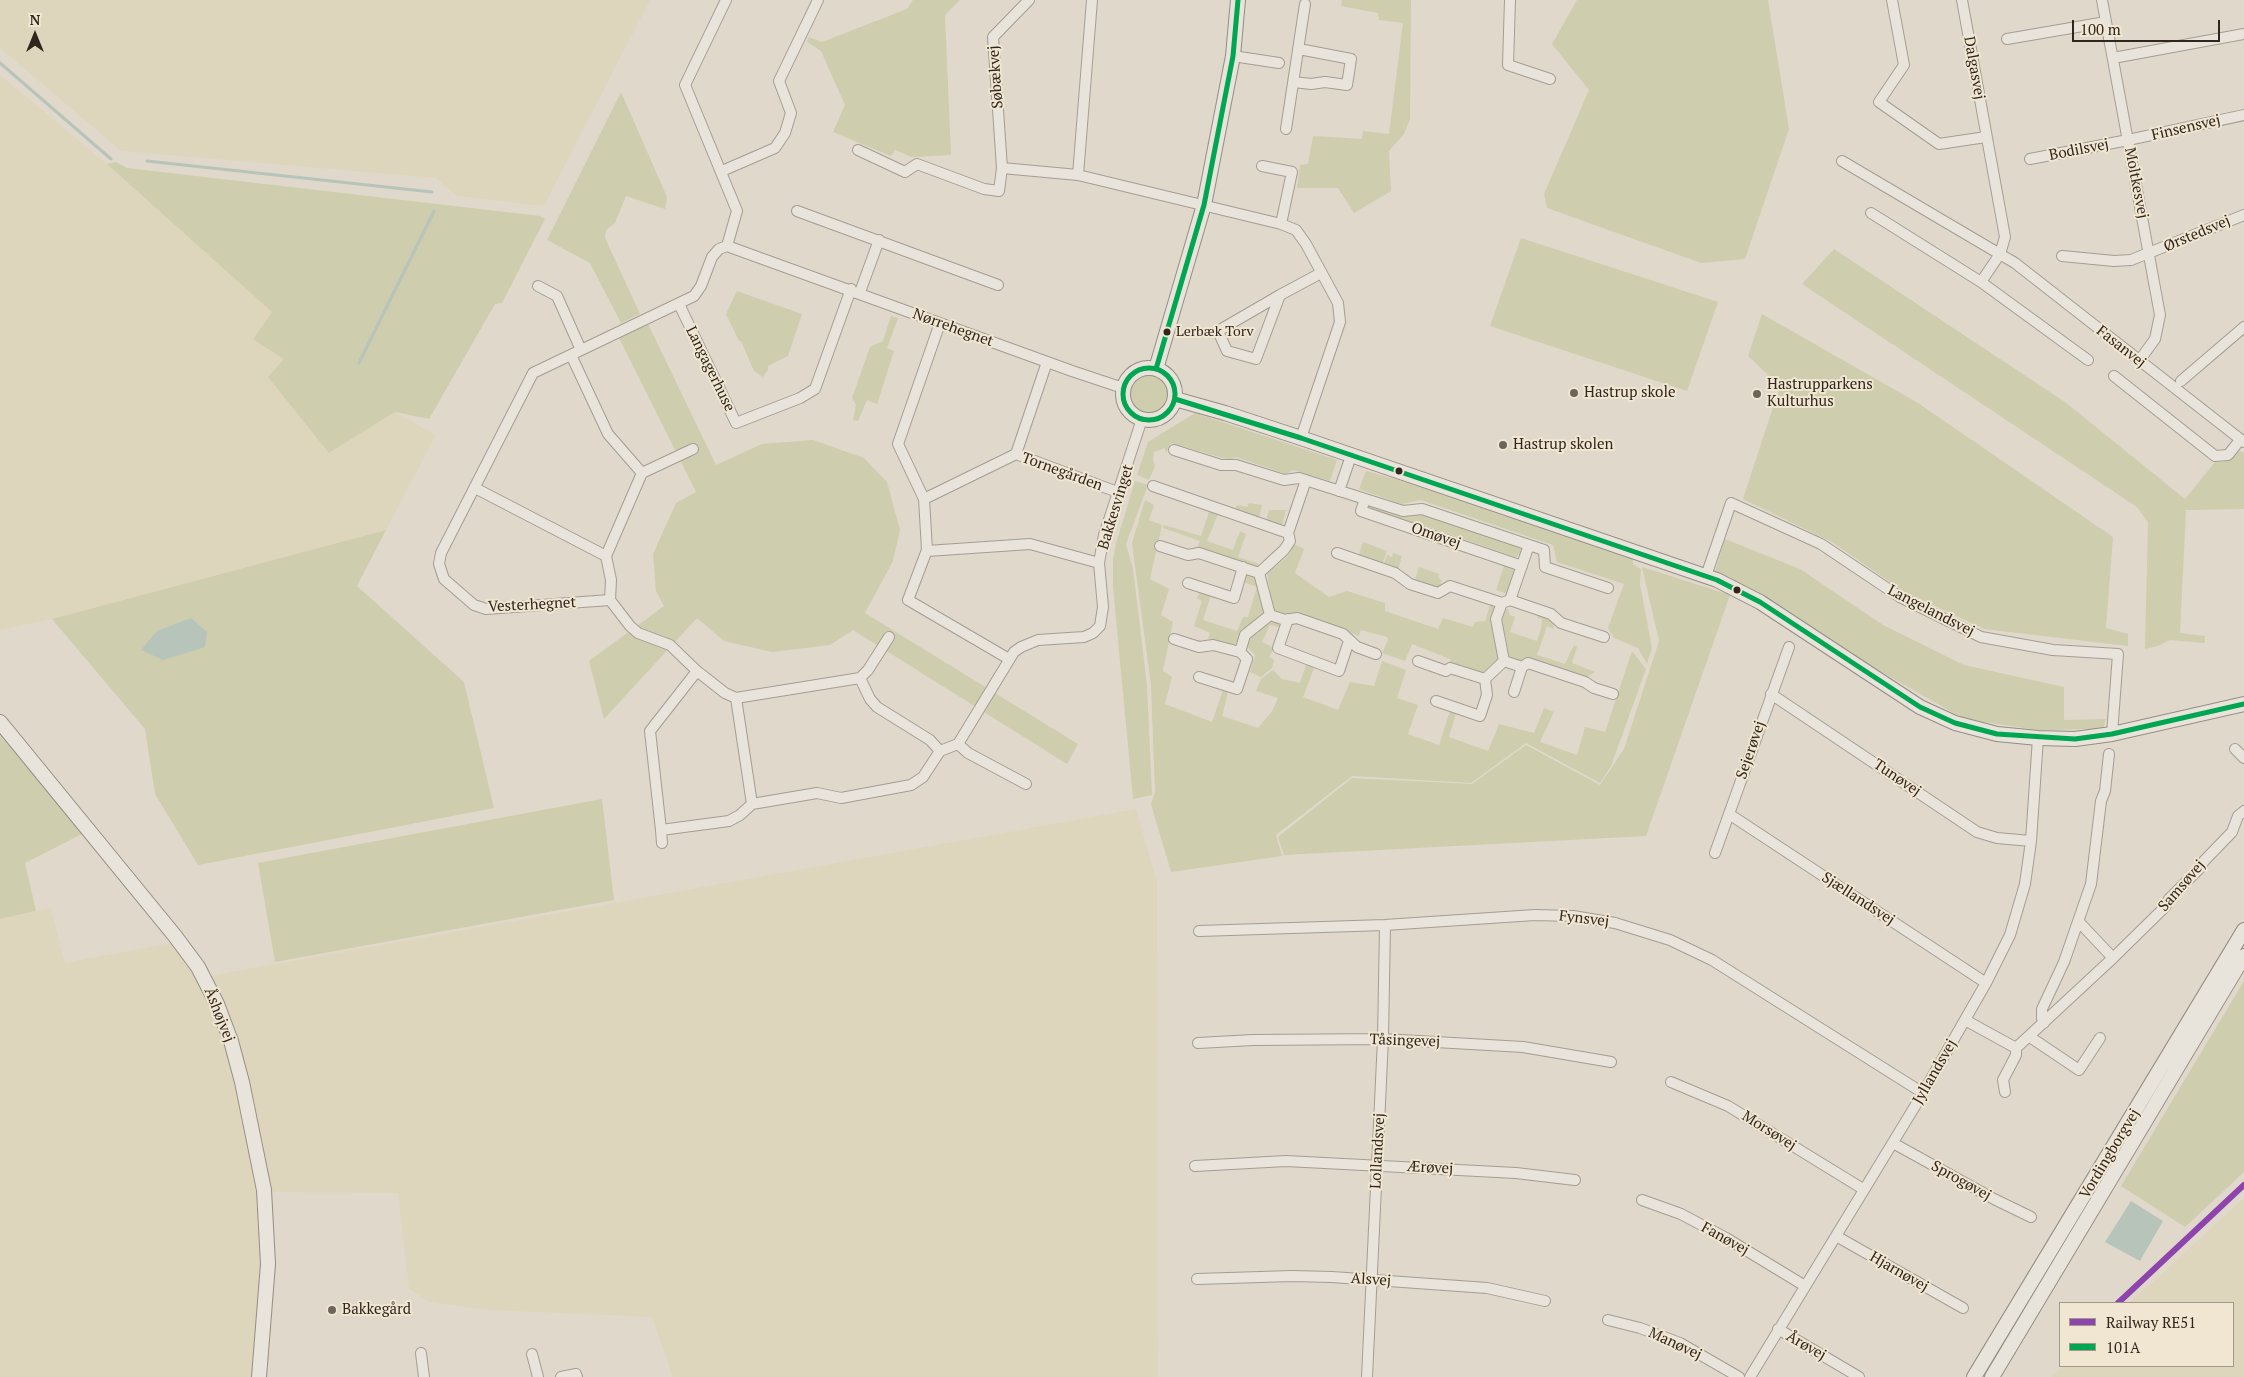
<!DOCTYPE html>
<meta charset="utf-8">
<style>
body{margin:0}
#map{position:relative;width:2244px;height:1377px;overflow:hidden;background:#e0d8ca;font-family:"PT Serif",serif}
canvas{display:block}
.legend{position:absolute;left:2059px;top:1302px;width:175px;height:65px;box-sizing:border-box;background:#f0e6d1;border:1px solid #a49989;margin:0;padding:6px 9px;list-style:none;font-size:15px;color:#31261e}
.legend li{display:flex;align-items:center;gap:10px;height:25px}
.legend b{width:25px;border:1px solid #a49989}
.north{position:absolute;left:10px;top:10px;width:50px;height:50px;-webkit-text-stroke:4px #f0e6d1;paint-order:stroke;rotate:0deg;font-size:14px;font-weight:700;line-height:20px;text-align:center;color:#31261e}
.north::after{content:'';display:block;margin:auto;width:18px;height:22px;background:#31261e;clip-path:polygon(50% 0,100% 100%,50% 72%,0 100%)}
.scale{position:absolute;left:2072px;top:20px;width:148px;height:22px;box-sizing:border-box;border:2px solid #31261e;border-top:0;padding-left:6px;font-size:15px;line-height:18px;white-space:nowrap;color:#31261e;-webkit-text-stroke:4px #f0e6d1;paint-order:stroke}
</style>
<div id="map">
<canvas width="2244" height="1377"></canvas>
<ul class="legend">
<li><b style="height:6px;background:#8e44ad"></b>Railway RE51</li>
<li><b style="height:6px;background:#00a651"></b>101A</li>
</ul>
<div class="north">N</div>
<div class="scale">100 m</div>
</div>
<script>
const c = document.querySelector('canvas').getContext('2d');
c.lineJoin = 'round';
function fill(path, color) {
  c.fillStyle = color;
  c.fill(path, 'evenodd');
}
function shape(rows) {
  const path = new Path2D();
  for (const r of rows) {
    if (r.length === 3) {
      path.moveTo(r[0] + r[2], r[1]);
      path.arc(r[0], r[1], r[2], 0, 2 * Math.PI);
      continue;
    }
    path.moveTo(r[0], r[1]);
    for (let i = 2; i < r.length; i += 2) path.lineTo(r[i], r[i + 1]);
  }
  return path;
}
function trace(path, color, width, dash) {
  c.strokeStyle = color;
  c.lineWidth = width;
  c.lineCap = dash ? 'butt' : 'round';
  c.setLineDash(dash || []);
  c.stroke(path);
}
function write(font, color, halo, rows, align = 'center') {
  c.font = font + ' "PT Serif",serif';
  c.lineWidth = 4;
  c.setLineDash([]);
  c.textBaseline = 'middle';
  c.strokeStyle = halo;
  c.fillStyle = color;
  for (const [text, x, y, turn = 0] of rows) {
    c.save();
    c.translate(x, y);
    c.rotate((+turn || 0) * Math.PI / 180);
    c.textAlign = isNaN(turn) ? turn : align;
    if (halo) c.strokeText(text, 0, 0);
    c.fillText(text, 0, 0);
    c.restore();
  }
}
fill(shape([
 [0,0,650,0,544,206,457,196,436,178,121,151,0,48],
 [0,75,107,164,273,312,284,359,329,453,395,412,436,435,386,530,52,619,0,630],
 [1136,809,1157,882,1158,1377,673,1377,652,1317,487,1310,430,1302,409,1289,398,1193,268,1192,264,1152,239,1044,209,976],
 [51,908,65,963,171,943,194,972,213,1005,226,1041,257,1192,262,1252,252,1377,0,1377,0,919],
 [2244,1198,2244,1377,2051,1377,2063,1366,2233,1366,2233,1303,2130,1303]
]), '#ded6bc');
fill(shape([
 [913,0,960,0,945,15,951,155,912,157,895,150,891,156,833,132,845,105,821,51,807,42,809,37,822,42,907,9],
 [1342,0,1411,0,1410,119,1404,134,1389,151,1391,191,1354,213,1338,188,1297,188,1300,165,1308,164,1313,136,1362,139,1363,131,1389,134,1403,23,1379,20,1378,13,1341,6],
 [1577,0,1768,0,1789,129,1745,259,1701,263,1547,208,1544,194,1589,90,1552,44],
 [621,92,667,197,665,209,626,196,615,223,606,230,605,238,640,314,621,323,590,263,547,240],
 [116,162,127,168,540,216,545,219,502,303,495,304,429,419,395,412,329,453,268,377,284,359,253,339,272,312,107,164],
 [1521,238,1718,302,1687,391,1490,326],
 [1834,249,2065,402,2185,499,2215,462,2224,462,2239,451,2244,453,2244,509,2186,510,2180,633,2205,636,2205,643,2170,640,2158,646,2145,649,2148,522,2137,507,1802,284],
 [737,291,802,314,788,356,768,366,768,370,763,377,754,371,741,341,739,341,726,314],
 [1762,314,1918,403,2113,537,2106,628,2128,634,2128,646,1984,629,1903,591,1832,542,1743,499,1780,386,1748,356],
 [891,316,898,318,887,348,894,351,877,404,867,400,858,421,853,420,856,405,852,398,870,347,883,341],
 [648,324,716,465,762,444,813,440,864,458,887,482,900,530,893,561,865,613,1078,744,1067,764,853,630,830,645,772,652,724,641,697,618,604,719,589,661,664,606,656,591,653,554,676,503,696,492,619,338],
 [1150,394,19],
 [1195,413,1337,460,1330,481,1293,470,1286,474,1236,457,1230,460,1171,443,1166,453,1165,448,1154,452,1153,460,1155,466,1149,480,1137,475,1148,442],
 [1366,471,1413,484,1633,559,1633,564,1641,569,1640,584,1652,648,1647,664,1638,648,1614,638,1608,628,1624,584,1557,562,1553,545,1421,500,1401,504,1359,489],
 [1135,481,1148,485,1126,544,1133,569,1147,685,1152,795,1133,799,1113,587,1113,560,1116,543],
 [1145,500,1154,505,1149,520,1162,525,1150,579,1169,589,1161,615,1173,622,1163,671,1172,677,1165,704,1212,722,1223,690,1228,692,1222,716,1258,728,1272,711,1278,698,1256,691,1261,679,1273,670,1282,679,1300,683,1307,662,1315,666,1303,697,1338,710,1350,682,1374,686,1382,661,1406,670,1397,698,1418,705,1408,734,1439,745,1450,711,1456,713,1449,737,1488,751,1499,724,1534,733,1544,708,1554,712,1540,742,1577,755,1585,727,1605,732,1632,651,1646,669,1611,766,1600,783,1526,743,1471,783,1352,776,1276,835,1282,856,1171,872,1151,804,1155,792,1151,685,1132,543],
 [1249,503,1262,505,1259,518,1235,510,1237,505,1247,507],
 [1369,505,1400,515,1419,513,1519,546,1522,549,1521,554,1516,557,1417,523,1414,525,1368,509],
 [1210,509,1219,512,1207,541,1233,550,1240,531,1246,534,1238,557,1259,564,1257,566,1196,549,1200,541,1163,528,1164,525,1201,536],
 [1269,510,1286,510,1282,525,1266,520],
 [386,530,357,586,464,682,494,808,198,865,155,794,145,729,52,619],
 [1725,539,1800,569,1883,625,1964,665,2064,687,2064,720,2106,719,2103,729,2038,730,1964,719,1866,663,1715,572],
 [1363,542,1387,551,1382,565,1358,557],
 [1294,544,1304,549,1295,573,1329,597,1347,591,1385,603,1385,611,1438,629,1443,618,1473,627,1475,622,1485,621,1491,602,1502,604,1495,623,1500,660,1482,675,1450,664,1450,659,1412,644,1405,661,1382,653,1388,640,1387,637,1361,630,1359,636,1297,612,1285,614,1273,610,1267,574,1288,556],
 [1393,553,1402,556,1398,570,1384,564,1387,555,1392,557],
 [1505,563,1513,566,1515,569,1508,594,1496,590],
 [1419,567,1439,574,1438,578,1442,580,1439,588,1436,589,1416,582,1415,579],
 [1642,567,1730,595,1646,836,1284,855,1278,837,1352,778,1472,784,1526,745,1600,785,1624,749,1659,641],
 [1245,570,1257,575,1264,612,1240,640,1231,646,1208,638,1210,633,1194,626,1202,601,1197,598,1200,592,1211,595,1203,620,1237,631,1243,617,1248,617,1257,587,1241,581],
 [1506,609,1508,609,1510,615,1515,617,1510,632,1537,641,1541,629,1542,619,1537,618,1539,613,1550,617,1554,623,1553,629,1547,626,1537,655,1565,664,1574,645,1577,647,1572,663,1595,672,1587,677,1532,659,1517,661,1509,656,1502,620],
 [1271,619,1282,624,1283,628,1270,625,1262,642,1274,648,1269,657,1274,660,1272,668,1261,677,1250,672,1255,655,1247,647,1251,635],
 [0,736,84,833,25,863,36,911,0,919],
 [602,799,614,900,275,962,258,863],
 [2244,981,2244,1172,2185,1227,2121,1186]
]), '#cecdae');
fill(shape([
 [191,618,207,632,205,647,163,660,141,650,157,631],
 [2131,1201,2163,1221,2140,1261,2105,1242]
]), '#b6c4ba');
trace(shape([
 [0,63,111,159],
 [147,161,432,192],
 [359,363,434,211]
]), '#b6c4ba', 3);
const street = shape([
 [726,0,685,85,737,211,727,246],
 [1510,0,1508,65,1550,79],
 [1892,0,1904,65,1879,102,1939,144,1986,137],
 [1962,0,2005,237,2000,254,1981,282],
 [2102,0,2160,315,2155,339,2139,361],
 [2007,39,2106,22],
 [1233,56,1279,63],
 [2113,58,2244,34],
 [1294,82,1311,84,1325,82,1347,85,1351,59,1299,49],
 [1286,129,1305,4],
 [858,150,905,172,917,164,984,189,999,191,1002,168,1078,175,1281,224,1296,230,1306,244,1338,303,1340,322,1301,438],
 [2030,159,2128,140,2244,115],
 [1842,161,2015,263,2244,442],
 [1262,166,1292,172,1281,224],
 [1002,168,993,37,1029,0],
 [722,171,775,148,785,133,791,113,779,81,818,0],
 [1078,175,1092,0],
 [797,211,998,285],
 [1871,213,1981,282,2088,360],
 [727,246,1072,371,1123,388],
 [2062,256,2114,261,2131,260,2244,215],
 [538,286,557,296,581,350],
 [860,292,879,240],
 [1280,295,1256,359,1227,351,1218,331,1280,295,1321,273],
 [679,304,736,423,800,398,815,389,851,289],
 [940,323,898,444,924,499,927,550,908,600,1009,659],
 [571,355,608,434,642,473],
 [2114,376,2215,456,2228,455,2240,440],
 [2181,381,2244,327],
 [1174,450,1221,465,1236,465,1284,480,1299,478,1403,511,1422,509,1544,550,1545,567,1608,588],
 [1016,454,1047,362],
 [1153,486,1288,533],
 [475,488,606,556],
 [1339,491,1351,456],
 [924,499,1016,454,1120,493],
 [1365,499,1361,511,1522,566],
 [1160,546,1188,555,1199,553,1259,573],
 [927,551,1030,544,1099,563],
 [1337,553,1395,573,1410,584,1438,593,1450,586,1502,603],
 [1706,576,1731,503,1821,544,1900,597,1981,637,2053,650,2118,654,2112,734],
 [1188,583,1234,598,1243,567],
 [610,600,486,609,474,605,444,579,439,564,441,553,533,373,694,296,701,286,712,257,719,249,727,246],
 [610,600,630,626,638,633,670,645,697,671,725,693,736,698,860,678,868,670,889,637],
 [610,600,611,580,606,556,642,473,693,449],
 [1510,600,1529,545],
 [1270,615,1285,620,1297,618,1343,634,1357,647,1376,654],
 [1288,619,1278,648,1339,671,1349,641],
 [1174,639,1199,647,1213,645,1240,652],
 [1418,661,1446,671,1450,668,1485,679],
 [1504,661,1522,667,1528,663,1585,682,1594,688,1613,694],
 [697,671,650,731,661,830,729,821,740,815,752,804,817,793,841,798,911,785,923,777,940,751,958,744,1014,652,1021,647,1038,640,1084,637,1093,633,1100,626,1103,607,1099,563,1104,535,1142,419],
 [1199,677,1237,689,1247,659,1240,652,1245,635,1270,615,1259,573,1284,550,1290,541,1288,533,1306,480],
 [860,678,870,699,877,707,930,740,940,751],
 [1514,692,1522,667],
 [1771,694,1977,832,1997,838,2031,841],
 [736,698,752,804],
 [1436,701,1480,716,1487,695,1485,679,1504,661,1496,619,1502,603,1510,600,1551,614,1561,623,1604,637],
 [958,744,968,753,1026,784],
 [2235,749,2244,758],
 [1729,814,1986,983],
 [661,830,662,843],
 [1715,853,1789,647],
 [1199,931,1385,925,1535,915,1573,916,1615,923,1670,940,1712,960,1923,1093],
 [2113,958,2165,907,2169,899,2200,868,2204,861,2232,832,2238,816,2244,811],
 [1965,1020,2016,1048,2113,958,2079,922],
 [2044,1023,2042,1018,2042,1009,2064,962,2091,884,2101,801,2105,791,2109,754],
 [2030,1037,2079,1070,2100,1038],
 [1198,1043,1253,1040,1383,1039,1523,1047,1611,1062],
 [1671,1082,1728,1106,1863,1189],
 [2005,1092,2003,1080,2016,1055,2016,1048],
 [1893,1143,1994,1199,2031,1217],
 [1195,1166,1286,1161,1516,1173,1575,1180],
 [1642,1200,1681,1214,1726,1238,1805,1286],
 [1836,1236,1963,1308],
 [1197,1279,1292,1276,1332,1277,1487,1288,1545,1301],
 [1608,1320,1640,1328,1680,1343,1739,1377],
 [1778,1329,1859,1377],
 [421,1353,424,1377],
 [532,1354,538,1377],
 [561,1377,576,1374,577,1377],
 [1367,1377,1383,1039,1385,925],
 [1750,1377,1923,1093,1986,983,2010,935,2025,884,2031,841,2038,738]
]);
const secondary = shape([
 [1149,394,26],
 [1156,369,1204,205,1233,56,1238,0],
 [1175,399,1225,413,1301,438,1717,580,1760,602,1920,707,1955,723,1997,734,2038,738,2075,739,2112,734,2244,704],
 [0,722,175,936,198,967,217,1004,231,1041,242,1082,264,1190,268,1264,259,1377],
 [1974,1377,2244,930],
 [1992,1377,2244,956]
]);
trace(street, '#a49d94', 12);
trace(secondary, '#948d84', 16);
trace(street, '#e8e4db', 10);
trace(secondary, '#e8e4db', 14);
trace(shape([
 [1149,394,26],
 [1156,369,1204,205,1233,56,1238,0],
 [1175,399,1301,438,1717,580,1760,602,1920,707,1955,723,1997,734,2075,739,2112,734,2244,704]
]), '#00a651', 5);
trace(shape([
 [2118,1303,2244,1185]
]), '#8e44ad', 6);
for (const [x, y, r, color] of [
 [1167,332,4.5,"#31261e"],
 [1574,393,5,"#6e645a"],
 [1757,394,5,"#6e645a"],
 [1503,445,5,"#6e645a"],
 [1399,471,4.5,"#31261e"],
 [1737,590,4.5,"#31261e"],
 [332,1310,5,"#6e645a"]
]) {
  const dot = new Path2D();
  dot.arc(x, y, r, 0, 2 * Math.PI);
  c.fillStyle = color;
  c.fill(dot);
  trace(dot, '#f0e6d1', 2);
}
write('14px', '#31261e', '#f0e6d1', [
 ["Lerbæk Torv",1176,332]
], 'left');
write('15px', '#31261e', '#f0e6d1', [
 ["Dalgasvej",1974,68,80],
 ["Søbækvej",996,77,-94],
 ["Finsensvej",2186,128,-13],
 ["Bodilsvej",2079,150,-11],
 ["Moltkesvej",2136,183,79],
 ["Ørstedsvej",2197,234,-23],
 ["Nørrehegnet",953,328,20],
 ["Fasanvej",2121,347,38],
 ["Langagerhuse",710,369,64],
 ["Tornegården",1062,472,20],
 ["Bakkesvinget",1116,507,-73],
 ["Omøvej",1436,536,19],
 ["Vesterhegnet",532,605,-3],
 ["Langelandsvej",1931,611,27],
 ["Sejerøvej",1751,750,-71],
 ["Tunøvej",1897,778,34],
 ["Samsøvej",2182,886,-49],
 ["Sjællandsvej",1858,899,33],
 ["Fynsvej",1584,919,7],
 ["Åshøjvej",219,1015,68],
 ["Tåsingevej",1405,1041,2],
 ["Jyllandsvej",1935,1072,-60],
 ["Morsøvej",1769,1131,32],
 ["Lollandsvej",1378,1151,-87],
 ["Vordingborgvej",2110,1154,-59],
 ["Ærøvej",1430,1168,3],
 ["Sprogøvej",1961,1181,29],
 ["Fanøvej",1725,1239,29],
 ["Hjarnøvej",1899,1272,30],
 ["Alsvej",1371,1280,4],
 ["Manøvej",1675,1344,25],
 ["Årøvej",1806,1346,30]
]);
write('15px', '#31261e', '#f0e6d1', [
 ["Hastrupparkens",1767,385],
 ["Kulturhus",1767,402],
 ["Hastrup skole",1584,393],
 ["Hastrup skolen",1513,445],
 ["Bakkegård",342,1310]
], 'left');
</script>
